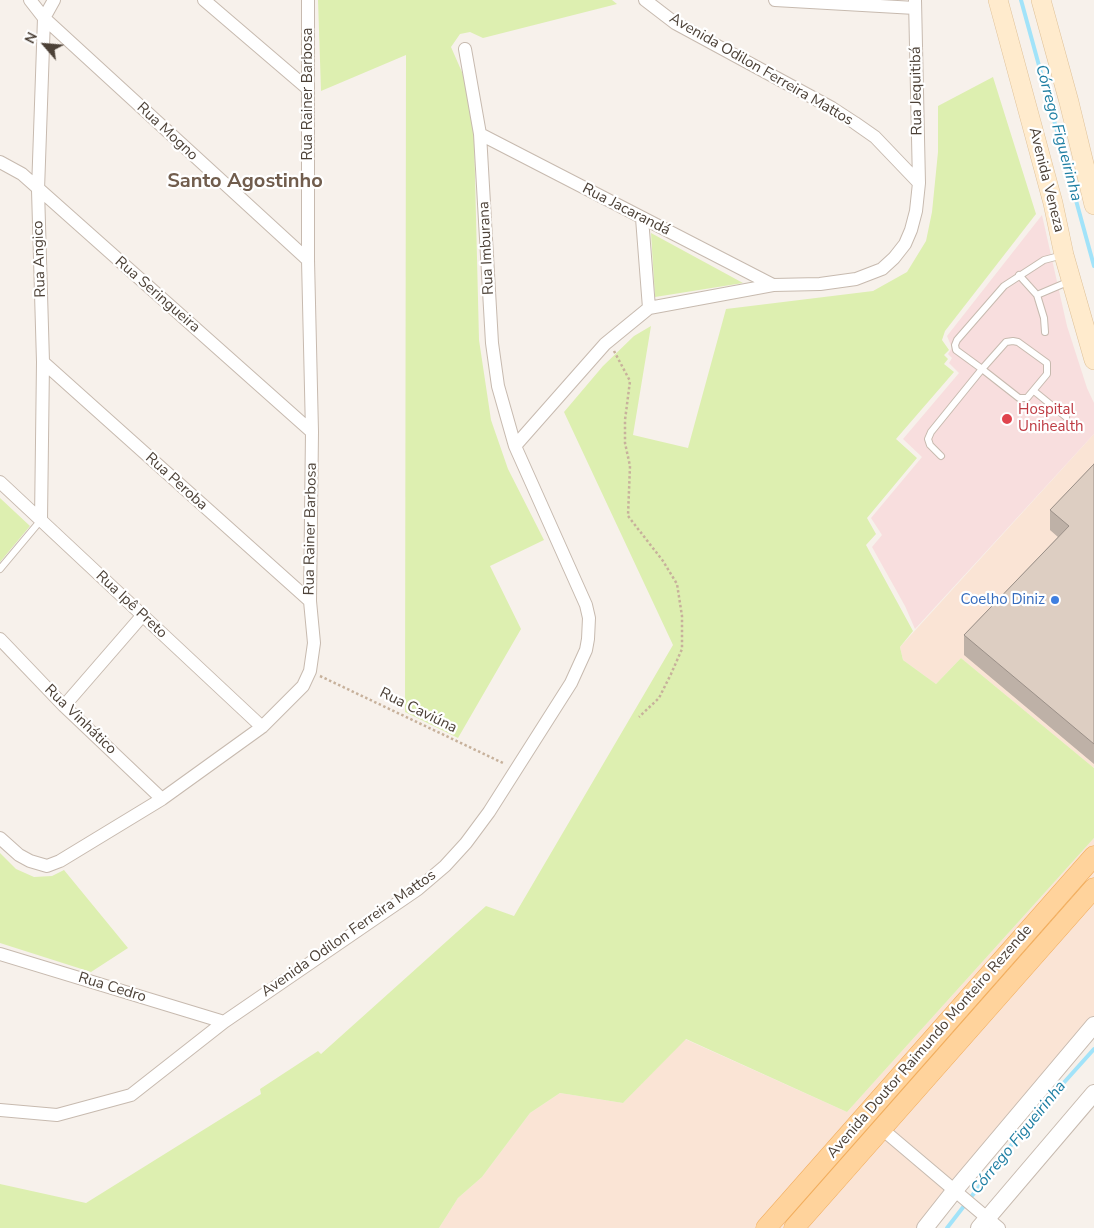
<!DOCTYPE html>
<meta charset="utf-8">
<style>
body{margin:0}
#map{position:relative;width:1094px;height:1228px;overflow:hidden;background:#f7f1eb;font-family:"Nunito Sans",sans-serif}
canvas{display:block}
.north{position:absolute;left:20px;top:20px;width:50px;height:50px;-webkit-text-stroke:4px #fff;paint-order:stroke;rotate:297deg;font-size:14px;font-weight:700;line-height:20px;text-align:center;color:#4c4137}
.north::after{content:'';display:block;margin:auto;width:18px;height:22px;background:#4c4137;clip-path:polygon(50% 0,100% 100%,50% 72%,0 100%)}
</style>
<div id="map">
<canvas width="1094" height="1228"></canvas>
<div class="north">N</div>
</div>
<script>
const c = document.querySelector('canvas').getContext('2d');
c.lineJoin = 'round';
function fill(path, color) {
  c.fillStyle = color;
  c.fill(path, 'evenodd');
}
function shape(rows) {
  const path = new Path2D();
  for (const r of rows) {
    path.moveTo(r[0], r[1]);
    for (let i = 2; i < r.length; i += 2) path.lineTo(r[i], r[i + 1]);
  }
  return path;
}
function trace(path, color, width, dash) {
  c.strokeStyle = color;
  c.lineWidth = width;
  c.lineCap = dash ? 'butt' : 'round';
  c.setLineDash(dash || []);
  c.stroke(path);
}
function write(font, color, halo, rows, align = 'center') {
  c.font = font + ' "Nunito Sans",sans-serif';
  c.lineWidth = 4.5;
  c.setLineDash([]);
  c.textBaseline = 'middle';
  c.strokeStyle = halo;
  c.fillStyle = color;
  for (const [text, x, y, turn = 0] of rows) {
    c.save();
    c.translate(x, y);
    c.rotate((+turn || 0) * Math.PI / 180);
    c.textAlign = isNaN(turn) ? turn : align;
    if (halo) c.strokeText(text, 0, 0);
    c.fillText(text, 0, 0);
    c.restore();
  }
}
fill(shape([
 [1094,434,1094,768,961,658,936,684,903,660,900,647],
 [1094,838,1094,1023,925,1228,439,1228,458,1198,482,1177,530,1113,560,1093,623,1103,685,1039,847,1112]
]), '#fae4d5');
fill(shape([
 [1042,215,1067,326,1087,388,1094,403,1094,434,915,629,905,606,872,547,882,535,871,518,922,457,903,439,959,373,949,363,952,358,948,354,952,348,947,336]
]), '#f8dede');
fill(shape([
 [318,0,612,0,617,4,483,38,470,32,460,34,451,47,465,79,474,135,479,340,491,420,508,469,544,540,490,566,521,629,458,738,405,712,406,55,321,91],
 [993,77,1036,214,945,331,942,340,949,350,944,355,948,359,944,364,954,372,896,439,917,458,867,518,876,534,866,545,913,631,900,647,903,660,936,684,961,658,1094,768,1094,838,847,1112,686,1039,623,1103,560,1093,530,1113,482,1177,458,1198,439,1228,0,1228,0,1184,86,1203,261,1094,260,1089,318,1051,321,1054,486,906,514,916,673,645,564,412,603,366,634,336,651,326,633,435,688,448,726,309,873,291,907,272,926,241,932,212,938,152,938,106],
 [651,233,743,283,655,297],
 [0,498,30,526,0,562],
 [0,853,16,869,34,877,52,876,64,870,128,948,91,972,0,943]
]), '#ddefb0');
trace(shape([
 [1021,0,1094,266],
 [947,1228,1033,1117,1094,1049]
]), '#a2e3f9', 4);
const service = shape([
 [1019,275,1037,295,1044,318,1045,332],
 [1037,295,1070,281],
 [1013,341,1018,342,1047,363,1047,374,1027,398,1019,398,982,369,1006,342,1013,341],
 [1034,391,1066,417],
 [941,456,930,445,928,439,931,432,982,369,956,350,955,345,957,340,1004,286,1044,260,1063,255],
 [0,569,41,520]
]);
const minor = shape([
 [30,0,44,18,308,260],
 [204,0,308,89],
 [645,0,675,23,832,108,855,123,875,137,919,183],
 [775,0,915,8],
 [465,49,480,134,492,343,498,386,515,446],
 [480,134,773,285],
 [0,162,22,174,312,432],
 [642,218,649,308],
 [43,362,310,601],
 [0,482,262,727],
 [41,520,43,362,38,190,44,18,54,0],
 [0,639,64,706,162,799],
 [64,706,142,616],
 [0,838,19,855,30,861,47,866,60,861,162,799,262,727,303,686,310,671,314,643,310,601,312,432,308,260,308,0],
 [0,954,224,1022],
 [0,1110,57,1115,131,1095,224,1022,418,889,445,866,466,843,489,812,571,683,586,650,588,639,589,618,586,605,515,446,605,344,649,308,773,285,820,284,856,279,882,269,894,258,905,244,911,230,916,211,919,183,915,0],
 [882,1129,999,1228]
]);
const tertiary = shape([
 [925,1228,955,1190,1094,1025],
 [979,1228,1094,1093]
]);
const secondary = shape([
 [998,0,1053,203,1064,255,1094,360],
 [1041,0,1069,102,1094,205]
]);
const primary = shape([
 [766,1228,1094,856],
 [794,1228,1094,888]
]);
trace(service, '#c7baaf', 8);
trace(minor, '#c7baaf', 14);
trace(tertiary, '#c7baaf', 18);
trace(secondary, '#dfc198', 20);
trace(primary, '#f2ae5e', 21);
trace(shape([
 [614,351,630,381,625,420,625,443,630,466,628,516,663,561,677,584,682,616,682,649,671,674,659,698,639,717],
 [320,676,505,764]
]), '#c7b19b', 2.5, [2.5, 2.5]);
trace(service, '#fff', 6);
trace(minor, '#fff', 12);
trace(tertiary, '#fff', 16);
trace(secondary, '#ffebcd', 19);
trace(primary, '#ffd39c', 20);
fill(shape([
 [1094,464,1094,764,964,655,964,635,1058,537,1050,530,1050,510]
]), '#beb1a7');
const building = shape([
 [1094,464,1094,744,964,635,1069,526,1050,510,1094,464]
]);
fill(building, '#ddcec2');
trace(building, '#9b9088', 1);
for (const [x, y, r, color] of [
 [1007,419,6,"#e0444e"],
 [1055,600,5,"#3f7fe0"]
]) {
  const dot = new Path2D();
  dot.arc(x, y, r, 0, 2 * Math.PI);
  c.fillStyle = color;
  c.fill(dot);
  trace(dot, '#fff', 2);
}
write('15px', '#4c4137', '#fff', [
 ["Avenida Odilon Ferreira Mattos",761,70,30],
 ["Rua Jequitibá",917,91,-91],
 ["Rua Rainer Barbosa",308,94,-90],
 ["Rua Mogno",167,132,43],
 ["Avenida Veneza",1046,180,76],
 ["Rua Jacarandá",626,210,27],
 ["Rua Imburana",487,248,-93],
 ["Rua Angico",40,259,-92],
 ["Rua Seringueira",157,295,41],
 ["Rua Peroba",176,482,42],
 ["Rua Rainer Barbosa",311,529,-89],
 ["Rua Ipê Preto",131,605,43],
 ["Rua Caviúna",418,711,26],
 ["Rua Vinhático",80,720,44],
 ["Avenida Odilon Ferreira Mattos",349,934,-35],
 ["Rua Cedro",112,988,17],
 ["Avenida Doutor Raimundo Monteiro Rezende",930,1042,-49]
]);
write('15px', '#be3a42', '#fff', [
 ["Hospital",1018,410],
 ["Unihealth",1018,427]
], 'left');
write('15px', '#366cbe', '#fff', [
 ["Coelho Diniz",1045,600]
], 'right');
write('italic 16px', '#1f7fa3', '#fff', [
 ["Córrego Figueirinha",1058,133,75],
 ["Córrego Figueirinha",1019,1138,-51]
]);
write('bold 20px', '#715d4d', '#fff', [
 ["Santo Agostinho",245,182]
]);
</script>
